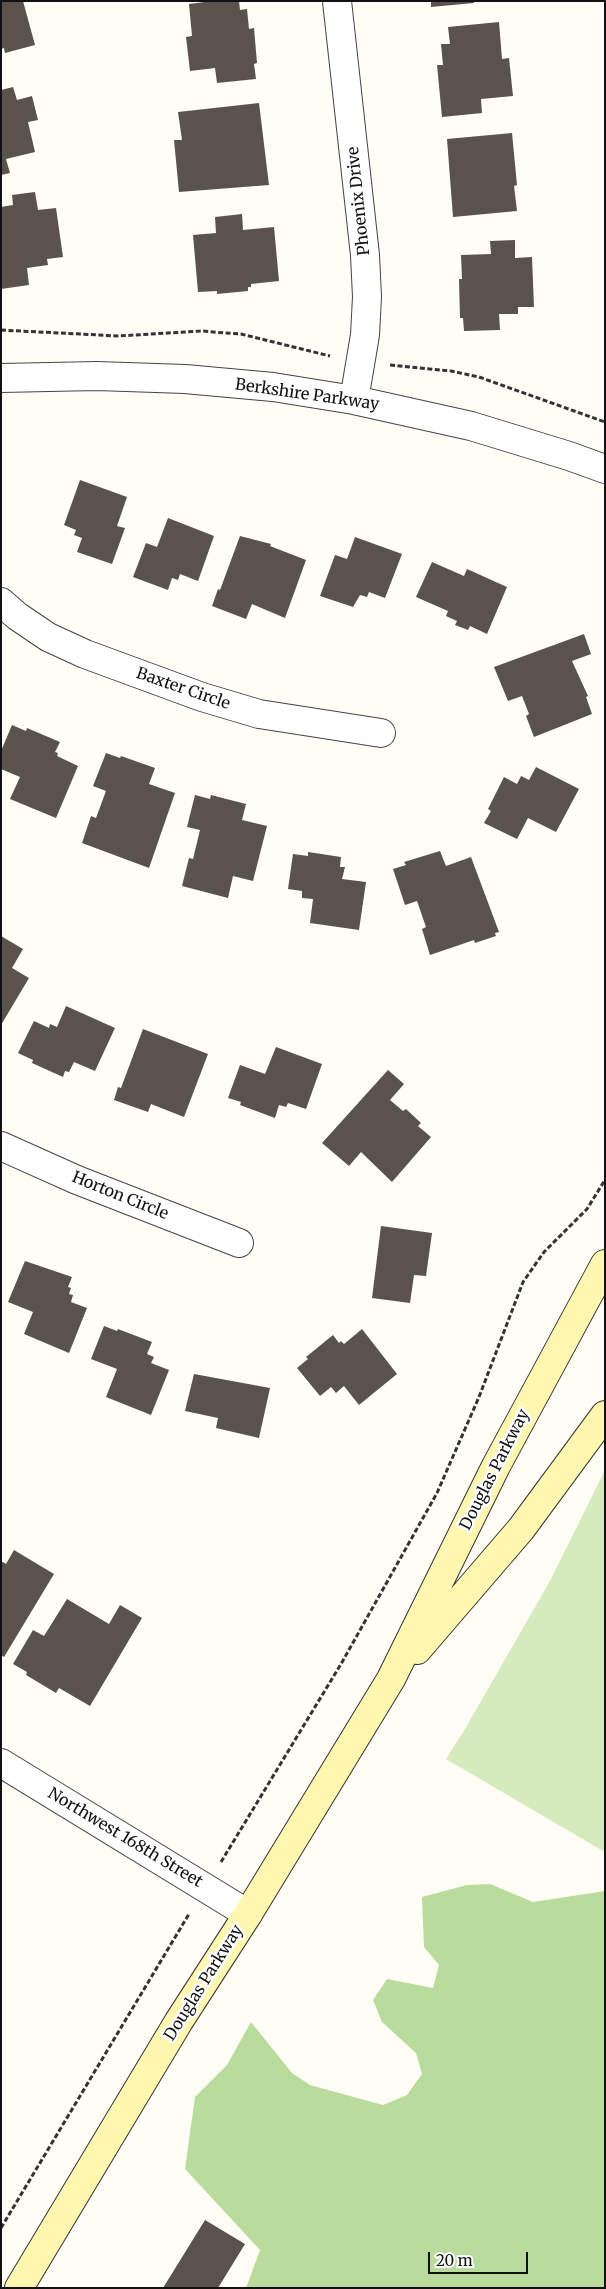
<!DOCTYPE html>
<style>
body{margin:0}
#map{position:relative;width:606px;height:2289px;overflow:hidden;background:#fffdf5;font-family:Merriweather,serif}
canvas{display:block}
.frame{position:absolute;inset:0;border:2px solid #111;pointer-events:none}
.scale{position:absolute;left:428px;top:2252px;width:100px;height:22px;box-sizing:border-box;border:2px solid #111;border-top:0;padding-left:6px;font-size:15px;line-height:18px;white-space:nowrap;color:#111;-webkit-text-stroke:4px #fff;paint-order:stroke}
</style>
<div id="map">
<canvas width="606" height="2289"></canvas>
<div class="frame"></div>
<div class="scale">20 m</div>
</div>
<script>
const c = document.querySelector('canvas').getContext('2d');
c.lineJoin = 'round';
function fill(path, color) {
  c.fillStyle = color;
  c.fill(path, 'evenodd');
}
function shape(rows) {
  const path = new Path2D();
  for (const r of rows) {
    path.moveTo(r[0], r[1]);
    for (let i = 2; i < r.length; i += 2) path.lineTo(r[i], r[i + 1]);
  }
  return path;
}
function trace(path, color, width, dash) {
  c.strokeStyle = color;
  c.lineWidth = width;
  c.lineCap = dash ? 'butt' : 'round';
  c.setLineDash(dash || []);
  c.stroke(path);
}
function write(font, color, halo, rows, align = 'center') {
  c.font = font + ' Merriweather,serif';
  c.lineWidth = 5;
  c.setLineDash([]);
  c.textBaseline = 'middle';
  c.strokeStyle = halo;
  c.fillStyle = color;
  for (const [text, x, y, turn = 0] of rows) {
    c.save();
    c.translate(x, y);
    c.rotate((+turn || 0) * Math.PI / 180);
    c.textAlign = isNaN(turn) ? turn : align;
    if (halo) c.strokeText(text, 0, 0);
    c.fillText(text, 0, 0);
    c.restore();
  }
}
fill(shape([
 [605,1470,605,1848,603,1851,446,1759,465,1729,550,1581]
]), '#d5ebbd');
fill(shape([
 [490,1884,533,1902,605,1891,605,2288,246,2288,260,2250,185,2169,195,2097,227,2065,251,2022,292,2073,310,2085,383,2105,407,2095,422,2074,416,2053,382,2022,373,2000,387,1979,433,1988,439,1965,424,1947,422,1897,467,1885]
]), '#b9dc9c');
fill(shape([
 [1,1,23,1,35,45,5,53,4,48,1,49],
 [212,1,239,1,240,10,247,9,249,29,254,28,257,63,254,64,256,79,217,83,215,68,190,71,186,37,192,36,189,4],
 [431,1,474,1,474,3,431,7],
 [499,22,502,59,509,58,513,96,481,99,482,113,442,117,437,65,443,65,441,44,450,44,448,27],
 [13,87,17,100,32,96,38,120,28,122,35,152,6,159,10,173,1,175,1,90],
 [259,103,269,185,179,192,174,140,182,140,178,112],
 [512,133,517,185,514,186,517,211,453,217,447,139],
 [35,192,38,210,56,208,63,257,47,259,48,265,27,268,29,285,1,289,1,207,13,205,12,195],
 [242,214,243,230,274,227,279,281,251,284,251,287,248,287,248,291,217,294,217,291,198,292,193,235,216,233,215,217],
 [515,240,515,258,532,257,534,307,518,307,518,314,499,314,500,330,464,331,463,318,460,318,459,279,462,279,461,255,491,254,490,241],
 [80,480,127,497,117,526,125,528,112,564,77,552,82,538,74,535,76,530,64,525],
 [168,518,214,536,198,581,180,574,178,580,172,578,168,590,133,577,146,543,157,547],
 [240,536,271,544,270,546,306,560,285,618,252,604,246,619,212,606,218,589,220,590],
 [355,537,402,554,385,598,369,592,367,597,360,595,353,607,320,596,335,555,347,559],
 [432,562,464,576,467,569,507,587,487,634,470,626,468,630,455,625,457,621,446,616,448,611,416,597],
 [584,634,591,654,572,661,588,696,586,697,592,714,534,737,526,716,529,714,522,696,508,701,494,667],
 [12,725,26,731,27,728,60,742,55,752,58,753,57,756,78,766,56,818,10,799,20,777,1,769,1,751],
 [106,753,120,758,121,756,155,768,149,784,175,793,149,868,82,843,91,816,96,818,106,791,93,786],
 [536,767,579,789,556,832,528,818,517,839,484,823,491,811,488,809,504,777,517,784,521,776,529,780],
 [195,795,210,799,211,795,246,804,242,820,267,826,253,881,233,876,228,898,182,886,189,858,193,859,200,830,187,827],
 [440,851,446,866,471,857,499,932,495,933,496,936,475,943,474,940,430,955,422,929,426,927,417,901,405,905,393,869,406,865,404,862],
 [308,852,341,857,340,867,345,867,342,879,366,882,359,930,310,923,313,899,302,898,302,891,288,889,293,854,308,856],
 [1,936,23,949,12,968,29,978,1,1025],
 [66,1006,115,1028,95,1071,74,1062,69,1072,65,1071,63,1077,32,1063,33,1060,18,1053,34,1021,49,1028,50,1024,57,1027],
 [143,1029,208,1054,184,1117,151,1104,148,1112,114,1100,118,1087,121,1088],
 [276,1047,322,1064,306,1109,288,1103,286,1107,279,1105,275,1118,240,1105,241,1102,228,1098,240,1065,265,1074],
 [388,1070,404,1084,390,1100,403,1111,406,1109,421,1123,418,1126,431,1137,392,1182,361,1152,349,1166,322,1143],
 [381,1226,432,1233,426,1276,414,1275,410,1303,372,1298],
 [25,1261,72,1277,68,1287,71,1288,69,1294,73,1295,71,1302,87,1308,69,1353,24,1334,33,1312,8,1302],
 [104,1326,117,1331,118,1329,152,1342,147,1354,154,1357,151,1363,169,1370,151,1415,106,1397,117,1369,91,1359],
 [362,1329,397,1374,359,1405,344,1386,336,1393,331,1387,320,1396,297,1368,308,1359,306,1357,333,1335,339,1343,341,1341,344,1344],
 [194,1374,270,1388,259,1438,216,1428,218,1418,185,1411],
 [14,1550,54,1574,4,1657,1,1655,1,1561,6,1564],
 [67,1599,109,1624,120,1605,142,1618,90,1706,59,1688,56,1693,26,1675,27,1672,13,1664,33,1630,44,1636],
 [205,2220,245,2244,218,2288,163,2288]
]), '#5a524d');
const street = shape([
 [337,1,365,255,367,297,365,335,354,400],
 [1,378,97,376,185,379,273,387,354,400,471,426,569,456,605,469],
 [1,602,17,616,48,637,85,654,202,697,259,714,381,733],
 [1,1146,77,1180,239,1243],
 [1,1763,248,1914]
]);
const secondary = shape([
 [417,1650,521,1529,605,1415],
 [19,2288,179,2021,248,1914,391,1679,496,1466,605,1264]
]);
trace(street, '#444', 30);
trace(secondary, '#333', 30);
trace(shape([
 [1,330,118,336,202,331,225,333,241,334,330,356],
 [390,365,451,371,479,377,605,422],
 [221,1862,341,1664,437,1493,479,1397,523,1282,544,1252,587,1209,605,1180],
 [1,2228,189,1914]
]), '#333', 3, [5, 2.5]);
trace(street, '#fff', 28);
trace(secondary, '#fff6b0', 28);
write('16px', '#111', '#fff', [
 ["Phoenix Drive",359,201,-96],
 ["Berkshire Parkway",307,395,8],
 ["Baxter Circle",183,689,19],
 ["Horton Circle",120,1196,22],
 ["Douglas Parkway",495,1470,-63],
 ["Northwest 168th Street",125,1838,31],
 ["Douglas Parkway",204,1983,-58]
]);
</script>
